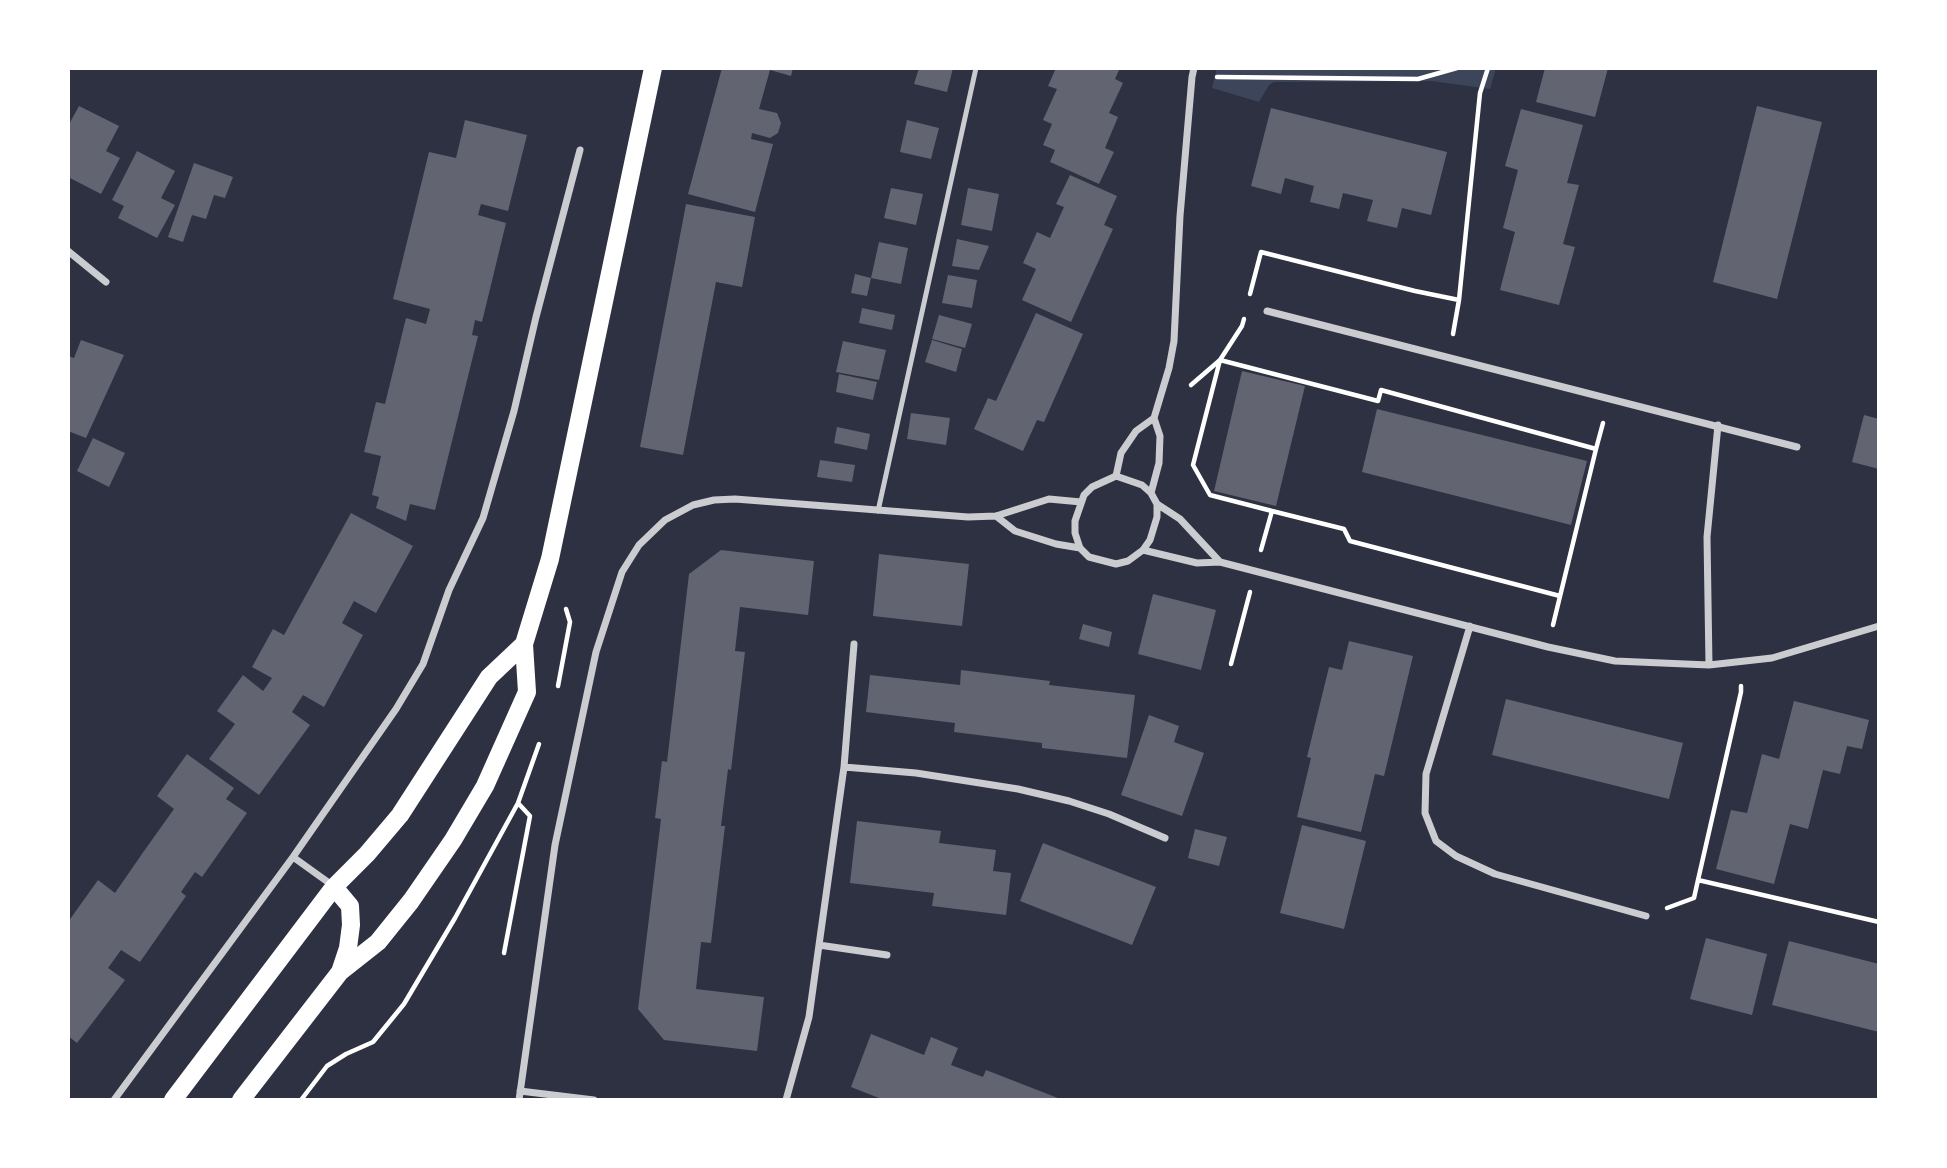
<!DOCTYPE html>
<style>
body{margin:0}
#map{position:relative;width:1947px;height:1168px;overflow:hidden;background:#2d3142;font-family:"Space Grotesk",sans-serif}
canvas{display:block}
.frame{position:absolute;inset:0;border:70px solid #fff;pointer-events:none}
</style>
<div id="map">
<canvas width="1947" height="1168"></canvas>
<div class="frame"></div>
</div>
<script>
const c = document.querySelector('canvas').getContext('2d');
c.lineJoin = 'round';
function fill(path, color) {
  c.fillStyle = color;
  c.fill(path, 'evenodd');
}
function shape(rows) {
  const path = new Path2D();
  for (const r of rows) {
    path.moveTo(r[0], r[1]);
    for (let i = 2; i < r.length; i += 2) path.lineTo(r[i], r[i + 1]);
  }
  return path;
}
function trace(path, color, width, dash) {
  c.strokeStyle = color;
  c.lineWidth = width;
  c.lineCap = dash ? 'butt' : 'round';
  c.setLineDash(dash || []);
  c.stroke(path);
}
fill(shape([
 [1217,68,1496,68,1490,89,1431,81,1274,82,1269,85,1259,102,1212,88]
]), '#3c4559');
fill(shape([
 [722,68,793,68,791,76,770,70,759,109,777,113,781,123,778,133,770,138,752,133,751,139,773,144,755,212,688,194],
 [919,68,953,68,947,92,914,84],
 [1056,68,1120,68,1115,79,1123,83,1109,113,1118,117,1105,148,1114,152,1099,184,1050,162,1055,150,1043,145,1052,124,1043,120,1057,89,1048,86],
 [1545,68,1608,68,1595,117,1536,102],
 [79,106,119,126,106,151,120,158,101,194,68,177,68,126],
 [1757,106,1822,122,1777,299,1713,282],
 [1271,108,1447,152,1431,215,1402,208,1397,228,1367,221,1373,200,1343,193,1339,209,1310,202,1314,186,1285,178,1281,194,1251,186],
 [1521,109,1583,125,1567,183,1579,185,1563,244,1575,247,1559,305,1500,290,1515,232,1503,228,1518,170,1505,166],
 [465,120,527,135,508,211,481,204,478,215,506,223,482,322,475,320,472,335,478,336,435,510,410,504,406,521,376,508,379,497,372,495,381,456,364,452,376,402,385,404,406,318,426,324,430,309,393,299,429,152,456,158],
 [907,120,939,128,931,159,900,152],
 [137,151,175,171,161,198,175,205,157,238,118,218,124,206,112,200],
 [194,163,233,177,225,198,214,195,206,219,192,215,183,242,168,237],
 [1070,175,1117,196,1104,225,1113,229,1071,322,1022,300,1036,269,1023,263,1037,232,1050,238,1064,207,1056,204],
 [891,188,923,194,916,225,884,218],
 [968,188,999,194,992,231,961,225],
 [686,204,755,217,742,287,716,282,683,455,640,447],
 [957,239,989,246,979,270,952,266],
 [879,242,908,248,901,284,871,278,867,296,851,293,855,274,871,278],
 [948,275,977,280,972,308,942,303],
 [862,308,895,315,892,330,859,323],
 [1036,313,1083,334,1044,422,1037,420,1023,451,974,429,988,398,996,401],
 [939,315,972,324,965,348,932,339],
 [81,340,124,355,86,438,68,431,68,356,74,358],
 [932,340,962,349,956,372,925,362],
 [843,341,886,350,879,380,836,372],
 [1242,371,1305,386,1276,506,1214,491],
 [839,374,877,382,873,400,836,392],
 [1377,409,1587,461,1571,525,1362,472],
 [911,413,950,418,946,445,907,439],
 [1864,415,1879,419,1879,469,1852,462],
 [837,427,870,434,867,450,834,443],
 [93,438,125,453,109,487,77,471],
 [820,460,855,465,852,482,817,477],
 [351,513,413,546,376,613,354,601,342,623,363,635,324,707,303,695,292,712,310,725,259,795,209,759,235,724,217,711,243,675,263,691,268,684,272,678,252,667,273,629,284,635],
 [721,550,814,561,808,615,740,607,735,651,745,652,731,770,728,769,721,826,725,826,711,943,701,942,696,989,764,997,757,1051,664,1040,638,1009,661,819,655,818,662,761,667,762,689,574],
 [879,554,969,564,962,626,873,616],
 [1153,594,1216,610,1201,670,1138,654],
 [1083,624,1112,632,1109,647,1079,639],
 [1349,641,1413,656,1384,776,1375,774,1361,832,1297,817,1311,758,1307,757,1329,667,1342,670],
 [961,670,1050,681,1049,685,1135,695,1127,758,1042,748,1042,743,954,732,955,723,866,712,870,675,960,685],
 [1506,699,1683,743,1669,799,1492,755],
 [1794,701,1869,720,1862,749,1847,746,1840,774,1823,770,1808,829,1790,824,1774,884,1716,869,1731,810,1747,813,1762,754,1779,759],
 [1149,715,1179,726,1174,742,1204,753,1182,816,1121,795],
 [187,754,234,788,226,799,247,813,202,877,195,872,181,892,186,896,140,962,121,950,108,968,125,980,77,1043,68,1036,68,922,98,880,115,893,144,851,174,809,157,796],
 [857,821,941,831,939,843,996,850,993,871,1011,873,1006,915,932,906,934,893,850,883],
 [1302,825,1366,841,1344,929,1280,913],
 [1195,829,1227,837,1219,866,1188,858],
 [1043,843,1156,887,1132,945,1020,901],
 [1706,938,1767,954,1752,1015,1690,999],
 [1789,941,1879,964,1879,1032,1772,1005],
 [871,1034,924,1055,931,1037,958,1048,951,1065,983,1077,986,1070,1063,1100,884,1100,851,1087]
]), '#626471');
trace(shape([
 [1217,77,1418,79,1457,68],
 [1250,294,1261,252,1415,291,1459,300],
 [1453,334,1459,300,1480,93,1488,68],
 [1191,385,1220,360,1242,326,1244,319],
 [1272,511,1344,529,1350,541,1560,596],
 [1261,550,1272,511,1210,495,1193,465,1220,360,1378,401,1381,390,1596,449,1603,423],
 [1553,625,1596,449],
 [1231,664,1250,592],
 [558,686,570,622,566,609],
 [1741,686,1741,692,1698,880,1879,922],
 [1667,908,1694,898,1698,880],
 [504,953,530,816,518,803],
 [301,1100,327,1066,346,1054,373,1042,404,1004,455,918,518,803,539,744]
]), '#fff', 4.5);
trace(shape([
 [878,511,976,68]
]), '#caccd0', 5);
trace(shape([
 [68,251,106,282],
 [1267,311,1797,447],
 [1116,476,1121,453,1136,431,1154,418,1169,368,1174,341,1180,216,1192,77,1194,68],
 [1116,476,1142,485,1151,493,1157,504,1157,517,1150,540,1143,550,1128,561,1116,564,1089,557,1080,548,1075,533,1075,521,1084,495,1092,487,1116,476],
 [1151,493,1159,463,1160,436,1154,418],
 [1157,504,1180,519,1220,562],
 [996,516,1015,531,1056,544,1080,548],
 [1143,550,1197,563,1220,562,1548,647,1615,661,1709,665,1772,658,1879,626],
 [1470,626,1426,774,1425,813,1436,841,1456,856,1495,874,1646,916],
 [854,644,844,767,819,945,887,955],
 [1709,665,1707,537,1718,425],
 [844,767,916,773,1018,789,1069,801,1109,814,1165,838],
 [293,857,332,885],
 [520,1091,594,1100],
 [114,1100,293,857,396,709,423,664,449,590,483,518,514,411,536,317,580,150],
 [519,1100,555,845,596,652,622,572,639,545,665,520,693,505,714,500,735,499,968,517,996,516,1049,499,1081,502],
 [786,1100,809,1017,819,945]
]), '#caccd0', 7);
trace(shape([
 [334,887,350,906,351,925,348,948,340,972],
 [173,1100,334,887,367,854,400,815,489,677,524,644],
 [241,1100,340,972,378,942,411,901,453,840,485,786,527,692,524,644,550,559,653,68]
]), '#fff', 18);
</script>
